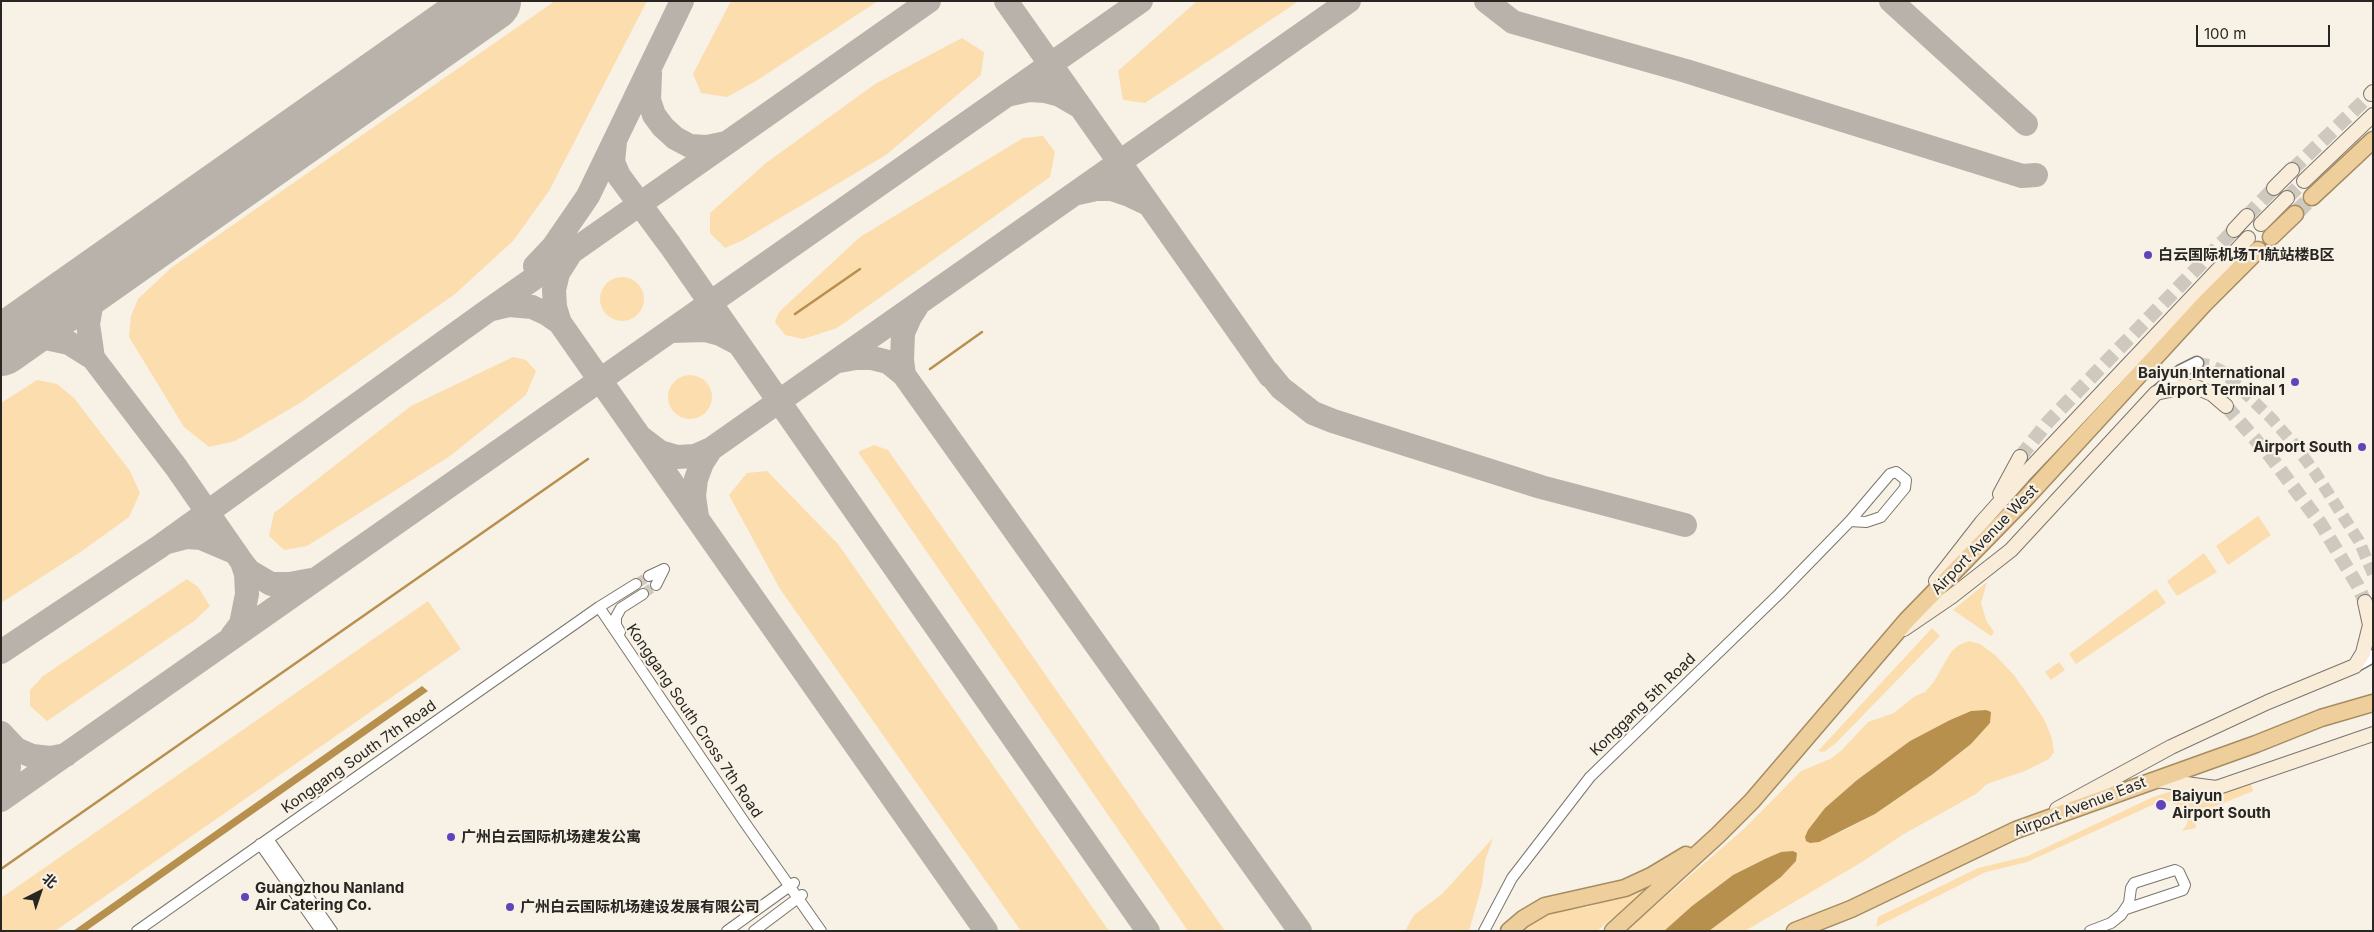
<!DOCTYPE html>
<meta charset="utf-8">
<style>
body{margin:0}
#map{position:relative;width:2374px;height:932px;overflow:hidden;background:#f8f1e6;font-family:Inter,"Noto Sans SC",sans-serif}
canvas{display:block}
.frame{position:absolute;inset:0;border:2px solid #282622;pointer-events:none}
.north{position:absolute;left:15px;top:867px;width:50px;height:50px;-webkit-text-stroke:4px #f8f1e6;paint-order:stroke;rotate:41deg;font-size:14px;font-weight:700;line-height:20px;text-align:center;color:#282622}
.north::after{content:'';display:block;margin:auto;width:18px;height:22px;background:#282622;clip-path:polygon(50% 0,100% 100%,50% 72%,0 100%)}
.scale{position:absolute;left:2196px;top:25px;width:134px;height:22px;box-sizing:border-box;border:2px solid #282622;border-top:0;padding-left:6px;font-size:15px;line-height:18px;white-space:nowrap;color:#282622;-webkit-text-stroke:4px #f8f1e6;paint-order:stroke}
</style>
<div id="map">
<canvas width="2374" height="932"></canvas>
<div class="frame"></div>
<div class="north">北</div>
<div class="scale">100 m</div>
</div>
<script>
const c = document.querySelector('canvas').getContext('2d');
c.lineJoin = 'round';
function fill(path, color) {
  c.fillStyle = color;
  c.fill(path, 'evenodd');
}
function shape(rows) {
  const path = new Path2D();
  for (const r of rows) {
    if (r.length === 3) {
      path.moveTo(r[0] + r[2], r[1]);
      path.arc(r[0], r[1], r[2], 0, 2 * Math.PI);
      continue;
    }
    path.moveTo(r[0], r[1]);
    for (let i = 2; i < r.length; i += 2) path.lineTo(r[i], r[i + 1]);
  }
  return path;
}
function trace(path, color, width, dash) {
  c.strokeStyle = color;
  c.lineWidth = width;
  c.lineCap = dash ? 'butt' : 'round';
  c.setLineDash(dash || []);
  c.stroke(path);
}
function write(font, color, halo, rows, align = 'center') {
  c.font = font + ' Inter,"Noto Sans SC",sans-serif';
  c.lineWidth = 4.5;
  c.setLineDash([]);
  c.textBaseline = 'middle';
  c.strokeStyle = halo;
  c.fillStyle = color;
  for (const [text, x, y, turn = 0] of rows) {
    c.save();
    c.translate(x, y);
    c.rotate((+turn || 0) * Math.PI / 180);
    c.textAlign = isNaN(turn) ? turn : align;
    if (halo) c.strokeText(text, 0, 0);
    c.fillText(text, 0, 0);
    c.restore();
  }
}
fill(shape([
 [555,1,647,1,549,191,513,241,455,294,300,403,235,441,209,447,184,427,129,337,131,316,138,299,171,268],
 [731,1,878,1,756,81,727,97,701,93,693,74],
 [1197,1,1299,1,1145,103,1123,100,1118,71],
 [962,38,984,52,981,75,886,155,743,240,725,248,710,233,710,213,766,163,875,84],
 [1043,136,1055,152,1050,177,837,328,803,339,785,335,775,322,779,312,860,237,1023,138],
 [622,299,22],
 [513,357,526,360,536,371,526,395,450,456,307,546,284,550,269,536,274,513,411,406],
 [690,397,22],
 [37,380,57,384,74,398,130,471,140,493,129,517,82,551,1,603,1,403],
 [874,445,888,450,1225,931,1188,931,858,452],
 [767,471,838,544,1109,931,1021,931,780,589,729,495,747,473],
 [2258,516,2271,535,2228,565,2216,546],
 [2204,553,2217,572,2177,596,2167,581],
 [187,579,198,587,210,606,194,621,47,721,30,706,30,690,43,676],
 [1987,582,1981,603,1986,620,1994,632,1991,636,1953,610],
 [2156,589,2166,603,2076,664,2069,654],
 [428,601,461,649,55,931,1,931,1,898],
 [1932,628,1940,636,1836,743,1824,752,1818,751],
 [1969,641,1980,644,1995,655,2014,675,2030,698,2045,721,2052,739,2054,752,2049,759,2025,771,1987,784,1976,794,1902,835,1862,862,1745,931,1709,931,1781,877,1781,852,1733,875,1692,906,1664,931,1626,931,1745,828,1801,771,1830,759,1841,751,1868,722,1894,713,1915,696,1925,692,1933,683,1951,652,1959,645],
 [1986,710,1990,723,1971,744,1933,774,1875,814,1845,830,1810,843,1825,808,1857,780,1910,741,1950,720,1971,711],
 [2059,662,2065,670,2051,680,2045,672],
 [2250,779,2253,791,2194,815,2196,828,2182,831,2187,824,2188,817,2184,811,2179,806,2168,801,2159,802,2027,862,1986,872,1876,927,1878,917,1978,868,2028,856,2153,797,2178,789],
 [1493,838,1485,861,1482,885,1469,931,1405,931,1414,915,1442,894],
 [1663,876,1597,931,1518,931,1537,919,1562,910,1588,907,1628,893]
]), '#fcddae');
fill(shape([
 [422,686,428,691,86,931,73,931],
 [1986,710,1991,712,1990,723,1971,744,1933,774,1875,814,1819,842,1810,843,1806,841,1805,837,1808,830,1825,808,1857,780,1910,741,1950,720,1971,711],
 [1793,851,1797,853,1796,861,1781,877,1709,931,1664,931,1692,906,1733,875,1765,859,1781,852]
]), '#b8904d');
trace(shape([
 [795,314,860,269],
 [930,369,982,332],
 [1,869,588,459]
]), '#b8904d', 2.5);
trace(shape([
 [1006,1,1270,376],
 [1486,1,1513,22,1686,71,2022,176,2036,175],
 [1891,1,2026,124],
 [650,74,649,100,654,115,663,127,675,138,690,146,707,147,726,143],
 [1011,94,1029,90,1045,91,1060,95,1079,106],
 [615,142,613,162,619,176,670,245,1148,931],
 [1078,193,1096,189,1112,189,1127,194,1148,204],
 [570,254,558,273,554,290,555,307,560,323,986,931],
 [535,266,553,247,588,196,682,1],
 [492,309,509,305,532,307,547,314,560,323],
 [671,331,705,330,720,334,739,344],
 [1,346,14,340,41,337,69,343,93,358,176,467,242,562],
 [93,358,88,324,92,301,102,280,118,263],
 [839,361,856,358,872,358,888,362,904,375,1300,931],
 [1268,372,1281,388,1313,413,1333,421,1541,487,1685,525],
 [904,375,902,360,903,333,910,317,917,306],
 [639,436,660,452,677,457,695,456,711,449,1349,1],
 [697,517,694,496,696,479,702,463,711,449],
 [168,542,187,537,201,538,234,552],
 [232,636,241,624,247,594,246,574,242,562,249,571,271,584,290,584,311,580],
 [1,652,159,547,486,312,929,1],
 [1,733,16,749,32,756,50,758,66,755],
 [1,733,9,767,7,781,1,794],
 [1,800,1141,1]
]), '#b8b2aa', 24);
trace(shape([
 [1,346,491,1]
]), '#b8b2aa', 60);
trace(shape([
 [636,584,649,576],
 [643,594,656,585]
]), '#cec8bf', 10, [10, 5]);
trace(shape([
 [2197,363,2210,365,2222,371,2271,418,2294,444,2314,471,2359,541,2373,574]
]), '#cec8bf', 12, [12, 6]);
trace(shape([
 [2292,170,2371,94],
 [2287,198,2304,181],
 [2247,216,2274,188],
 [2226,406,2270,456,2321,524,2358,586,2365,602],
 [2020,457,2048,422,2234,230]
]), '#cec8bf', 14, [14, 7]);
trace(shape([
 [2295,214,2312,197]
]), '#cec8bf', 16, [16, 8]);
const minor = shape([
 [649,576,664,569],
 [636,584,599,607,745,823,821,931],
 [656,585,664,569],
 [620,632,616,625,616,617,621,608,643,594],
 [268,839,332,931],
 [260,844,321,931],
 [137,931,599,607],
 [727,931,794,883],
 [754,931,802,895],
 [1484,931,1512,878,1590,777,1779,594,1850,521,1890,474,1896,472,1906,480,1905,488,1881,517,1866,522,1850,521],
 [2090,931,2111,923,2121,915,2129,903,2131,888,2134,883,2175,870,2179,872,2185,885,2183,890,2126,909]
]);
const tertiary = shape([
 [2156,393,2181,371,2197,363],
 [2355,666,2373,656]
]);
const secondary = shape([
 [2371,94,2373,92],
 [2304,181,2373,115],
 [2274,188,2292,170],
 [2261,224,2287,198],
 [2234,230,2247,216],
 [2000,494,2020,457],
 [1936,581,1982,522,2023,476,2248,238],
 [1904,629,1951,597,2011,550,2156,393,2182,387,2196,387,2212,394,2226,406],
 [2156,780,2216,788,2373,734],
 [2057,809,2171,747,2268,702,2355,666,2363,653,2370,625,2365,602]
]);
const trunk = shape([
 [2312,197,2373,140],
 [2271,237,2295,214],
 [1509,931,1523,919,1545,906,1625,888,1651,876,1686,855],
 [1613,931,1718,835,1752,801,1907,620,2024,500,2204,304,2258,250],
 [1795,931,1851,909,2016,830,2256,744,2321,718,2373,703]
]);
trace(minor, '#7b756c', 12);
trace(tertiary, '#7b756c', 15);
trace(secondary, '#7b756c', 16);
trace(trunk, '#a68c62', 19);
trace(minor, '#fff', 10);
trace(tertiary, '#fff', 12);
trace(secondary, '#f9edda', 14);
trace(trunk, '#eecf9c', 16);
for (const [x, y, r, color] of [
 [2148,255,5,"#5f44bc"],
 [2295,382,5,"#5f44bc"],
 [2362,447,5,"#5f44bc"],
 [2161,805,6,"#5f44bc"],
 [451,837,5,"#5f44bc"],
 [245,897,5,"#5f44bc"],
 [510,907,5,"#5f44bc"]
]) {
  const dot = new Path2D();
  dot.arc(x, y, r, 0, 2 * Math.PI);
  c.fillStyle = color;
  c.fill(dot);
  trace(dot, '#f8f1e6', 2);
}
write('bold 15px', '#282622', '#f8f1e6', [
 ["白云国际机场T1航站楼B区",2158,255],
 ["Baiyun International",2285,373,"right"],
 ["Airport Terminal 1",2285,390,"right"],
 ["Airport South",2352,447,"right"],
 ["Baiyun",2172,796],
 ["Airport South",2172,813],
 ["广州白云国际机场建发公寓",461,837],
 ["Guangzhou Nanland",255,888],
 ["Air Catering Co.",255,905],
 ["广州白云国际机场建设发展有限公司",520,907]
], 'left');
write('15px', '#282622', '#f8f1e6', [
 ["Airport Avenue West",1985,540,-46],
 ["Konggang 5th Road",1643,705,-44],
 ["Konggang South Cross 7th Road",694,721,56],
 ["Konggang South 7th Road",359,757,-35],
 ["Airport Avenue East",2080,807,-21]
]);
</script>
